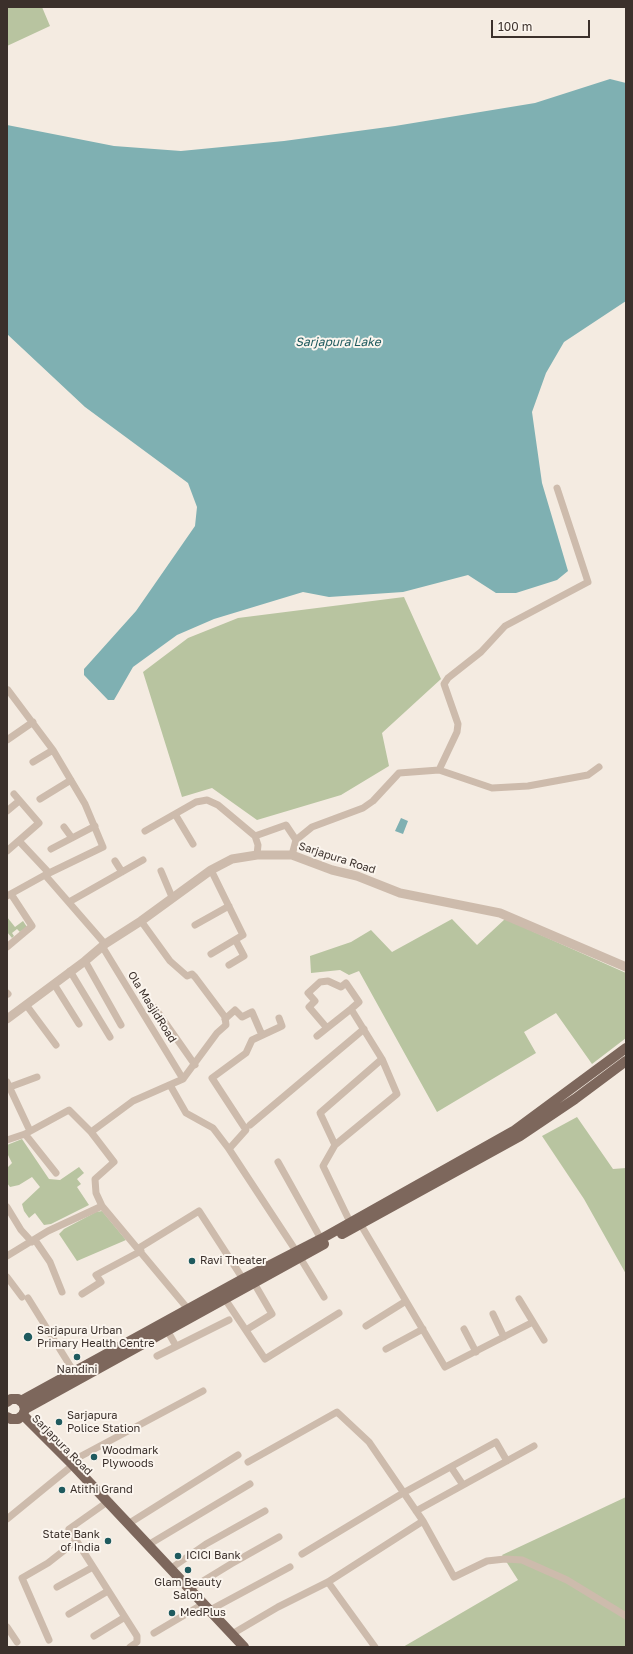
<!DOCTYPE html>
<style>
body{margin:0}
#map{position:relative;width:633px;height:1654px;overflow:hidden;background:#f4ebe1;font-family:"Golos Text",sans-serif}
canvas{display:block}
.frame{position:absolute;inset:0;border:8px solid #3b302b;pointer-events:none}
.scale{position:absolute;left:491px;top:20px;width:99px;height:18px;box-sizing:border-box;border:2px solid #3b302b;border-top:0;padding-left:5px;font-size:12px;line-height:14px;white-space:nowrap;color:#3b302b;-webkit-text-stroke:3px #fbf5ee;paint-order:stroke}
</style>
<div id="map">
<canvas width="633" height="1654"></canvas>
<div class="frame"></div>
<div class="scale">100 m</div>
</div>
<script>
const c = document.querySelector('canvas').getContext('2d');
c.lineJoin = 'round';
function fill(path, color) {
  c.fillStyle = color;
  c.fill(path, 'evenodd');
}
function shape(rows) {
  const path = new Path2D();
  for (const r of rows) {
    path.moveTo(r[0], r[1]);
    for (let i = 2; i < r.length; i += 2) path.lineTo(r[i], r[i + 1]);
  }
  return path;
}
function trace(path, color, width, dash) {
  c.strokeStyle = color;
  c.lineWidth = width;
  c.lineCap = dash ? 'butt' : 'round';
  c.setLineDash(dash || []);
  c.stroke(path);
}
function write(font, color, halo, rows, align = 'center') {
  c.font = font + ' "Golos Text",sans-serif';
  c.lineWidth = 4;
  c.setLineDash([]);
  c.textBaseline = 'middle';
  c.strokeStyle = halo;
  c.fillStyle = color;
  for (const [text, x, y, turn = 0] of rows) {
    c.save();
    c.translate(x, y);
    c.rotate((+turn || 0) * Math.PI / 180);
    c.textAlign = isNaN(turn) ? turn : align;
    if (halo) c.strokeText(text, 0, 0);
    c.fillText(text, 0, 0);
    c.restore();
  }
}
fill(shape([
 [7,7,42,7,50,26,7,46],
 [404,597,441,679,382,733,389,766,341,795,257,820,212,788,182,797,143,672,188,638,238,618],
 [7,917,15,927,23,921,27,927,20,932,17,929,12,933,14,936,12,938,7,932],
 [452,919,477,945,505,919,626,973,626,1038,592,1064,556,1013,524,1032,536,1053,437,1112,359,971,349,975,340,970,311,973,310,956,351,942,371,930,392,952],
 [577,1117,613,1169,626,1168,626,1274,584,1199,542,1136],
 [22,1139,49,1179,60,1180,79,1167,84,1173,77,1179,81,1184,77,1187,89,1205,51,1224,44,1225,35,1213,29,1218,24,1211,22,1204,40,1187,32,1177,19,1185,10,1187,7,1183,7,1168,12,1163,7,1153,7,1145],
 [102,1211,126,1240,77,1261,59,1234,64,1229,96,1212],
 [626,1497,626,1647,403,1647,518,1580,502,1555]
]), '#b8c4a0');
fill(shape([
 [610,79,626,83,626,301,564,342,546,373,532,412,542,483,568,571,557,580,516,593,496,593,468,575,403,592,329,597,303,592,214,619,177,635,133,667,114,700,108,700,84,675,84,669,136,611,195,526,197,507,188,483,85,407,7,334,7,125,114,146,181,151,284,141,395,126,535,103],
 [401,818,408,821,403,834,395,831]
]), '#7fb0b2');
trace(shape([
 [7,691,8,690,53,750,85,804,103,847,45,875,7,896],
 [7,740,33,722],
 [33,762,53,750],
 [439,770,492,788,528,786,588,775,599,767],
 [40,799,71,780],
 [7,811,19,801],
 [175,814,193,844],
 [64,827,72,838],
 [145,831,196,802,207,800,218,805,255,836,258,845,257,855],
 [255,836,286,825,296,840],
 [19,841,49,873],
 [51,849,95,826],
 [7,851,39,823,14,794],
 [292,855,296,840,312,827,363,808,373,801,399,773,439,770,457,732,458,724,444,684,448,678,481,652,505,626,588,582,557,488],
 [115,861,122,872],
 [161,871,172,897],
 [45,875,105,944],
 [69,902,143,860],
 [195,925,229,906],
 [102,946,183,1079],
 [7,947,32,926,11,894],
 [211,954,243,935,211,870],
 [85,961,121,1025],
 [229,965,244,956,236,941],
 [70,971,110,1037],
 [54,984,79,1024],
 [7,993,8,994],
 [27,1006,56,1045],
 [155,1008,195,1065],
 [225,1019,235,1010,242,1017,252,1012,262,1035],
 [317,1036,327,1028,351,1009,359,1002,346,983,341,987,328,981,320,982,308,993,315,1001,309,1007,327,1028],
 [7,1082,30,1131],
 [170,1085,186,1113,213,1128,229,1149,296,1251,324,1297],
 [10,1087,37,1077],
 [250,1125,364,1029],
 [91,1132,133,1101,183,1079,217,1033,226,1025,225,1017,195,977,192,974,187,976,170,961,141,921],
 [25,1134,56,1173],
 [7,1140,25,1134,69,1110,91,1132,114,1162,95,1179,96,1193,102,1206,188,1309],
 [335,1145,320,1113,382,1059],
 [229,1149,246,1130,212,1078,246,1053,252,1040,282,1026,279,1018],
 [278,1162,321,1239],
 [7,1207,21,1230,32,1242],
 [358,1220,445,1367,533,1322],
 [350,1222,323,1166,335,1145,397,1094,382,1059,351,1009],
 [35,1240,50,1262,62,1292],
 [139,1248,199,1211,243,1279],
 [7,1256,48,1231,102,1206],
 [7,1277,22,1297],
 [82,1294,101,1282,96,1275,141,1251],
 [28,1298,74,1372],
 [225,1299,265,1359,339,1313],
 [519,1299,544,1340],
 [493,1314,504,1337],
 [366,1326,406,1301],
 [464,1329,476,1352],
 [167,1330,176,1346],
 [246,1330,272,1314,254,1283],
 [386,1349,423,1329],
 [157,1356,229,1320],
 [70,1462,203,1391],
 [248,1462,337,1412,369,1442,423,1521,454,1577,487,1561,505,1559,522,1560,567,1580,626,1616],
 [451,1467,463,1485],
 [103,1505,69,1529,137,1636,137,1642,130,1647],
 [416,1511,534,1446],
 [7,1519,73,1465],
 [128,1524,238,1455],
 [148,1545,250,1484],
 [302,1554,403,1493,496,1442,507,1461],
 [170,1569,206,1544,265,1511],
 [328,1582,375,1647],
 [57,1587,93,1567],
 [190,1589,231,1564,279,1537],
 [210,1610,290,1567],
 [69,1614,108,1591],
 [7,1627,17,1642],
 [154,1633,198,1607],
 [232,1634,278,1607,328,1582,423,1521],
 [94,1636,125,1617],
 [49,1640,22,1578,48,1563,76,1541]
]), '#cdbbac', 7);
trace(shape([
 [7,1019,85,961,105,944,141,921,211,870,232,859,257,855,292,855,332,870,357,876,400,893,500,913,626,967]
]), '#cdbbac', 9);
trace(shape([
 [342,1234,520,1136,575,1099,626,1061],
 [21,1401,243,1279,321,1239,515,1130,626,1048],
 [7,1402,11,1399,18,1399,23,1403,25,1409,23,1415,18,1419,11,1419,7,1417],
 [25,1409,324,1244],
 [23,1415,73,1465,244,1647]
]), '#7d675c', 10);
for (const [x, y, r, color] of [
 [192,1261,4,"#1f5a5e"],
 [28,1337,5,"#1f5a5e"],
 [77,1357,4,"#1f5a5e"],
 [59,1422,4,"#1f5a5e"],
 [94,1457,4,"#1f5a5e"],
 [62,1490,4,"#1f5a5e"],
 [108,1541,4,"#1f5a5e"],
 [178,1556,4,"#1f5a5e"],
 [188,1570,4,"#1f5a5e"],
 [172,1613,4,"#1f5a5e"]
]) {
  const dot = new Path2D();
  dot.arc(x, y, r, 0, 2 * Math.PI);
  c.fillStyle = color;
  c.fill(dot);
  trace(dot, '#fbf5ee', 1.5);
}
write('11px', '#3b302b', '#fbf5ee', [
 ["Sarjapura Road",337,858,18],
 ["Ola MasjidRoad",152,1007,58],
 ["Sarjapura Road",62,1445,45]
]);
write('11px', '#3b302b', '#fbf5ee', [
 ["Ravi Theater",200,1261],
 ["Sarjapura Urban",37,1331],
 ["Primary Health Centre",37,1344],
 ["Nandini",77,1370,"center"],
 ["Sarjapura",67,1416],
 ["Police Station",67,1429],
 ["Woodmark",102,1451],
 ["Plywoods",102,1464],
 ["Atithi Grand",70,1490],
 ["State Bank",100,1535,"right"],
 ["of India",100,1548,"right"],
 ["ICICI Bank",186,1556],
 ["Glam Beauty",188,1583,"center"],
 ["Salon",188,1596,"center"],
 ["MedPlus",180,1613]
], 'left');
write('italic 12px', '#1f5a5e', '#fbf5ee', [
 ["Sarjapura Lake",338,342]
]);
</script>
